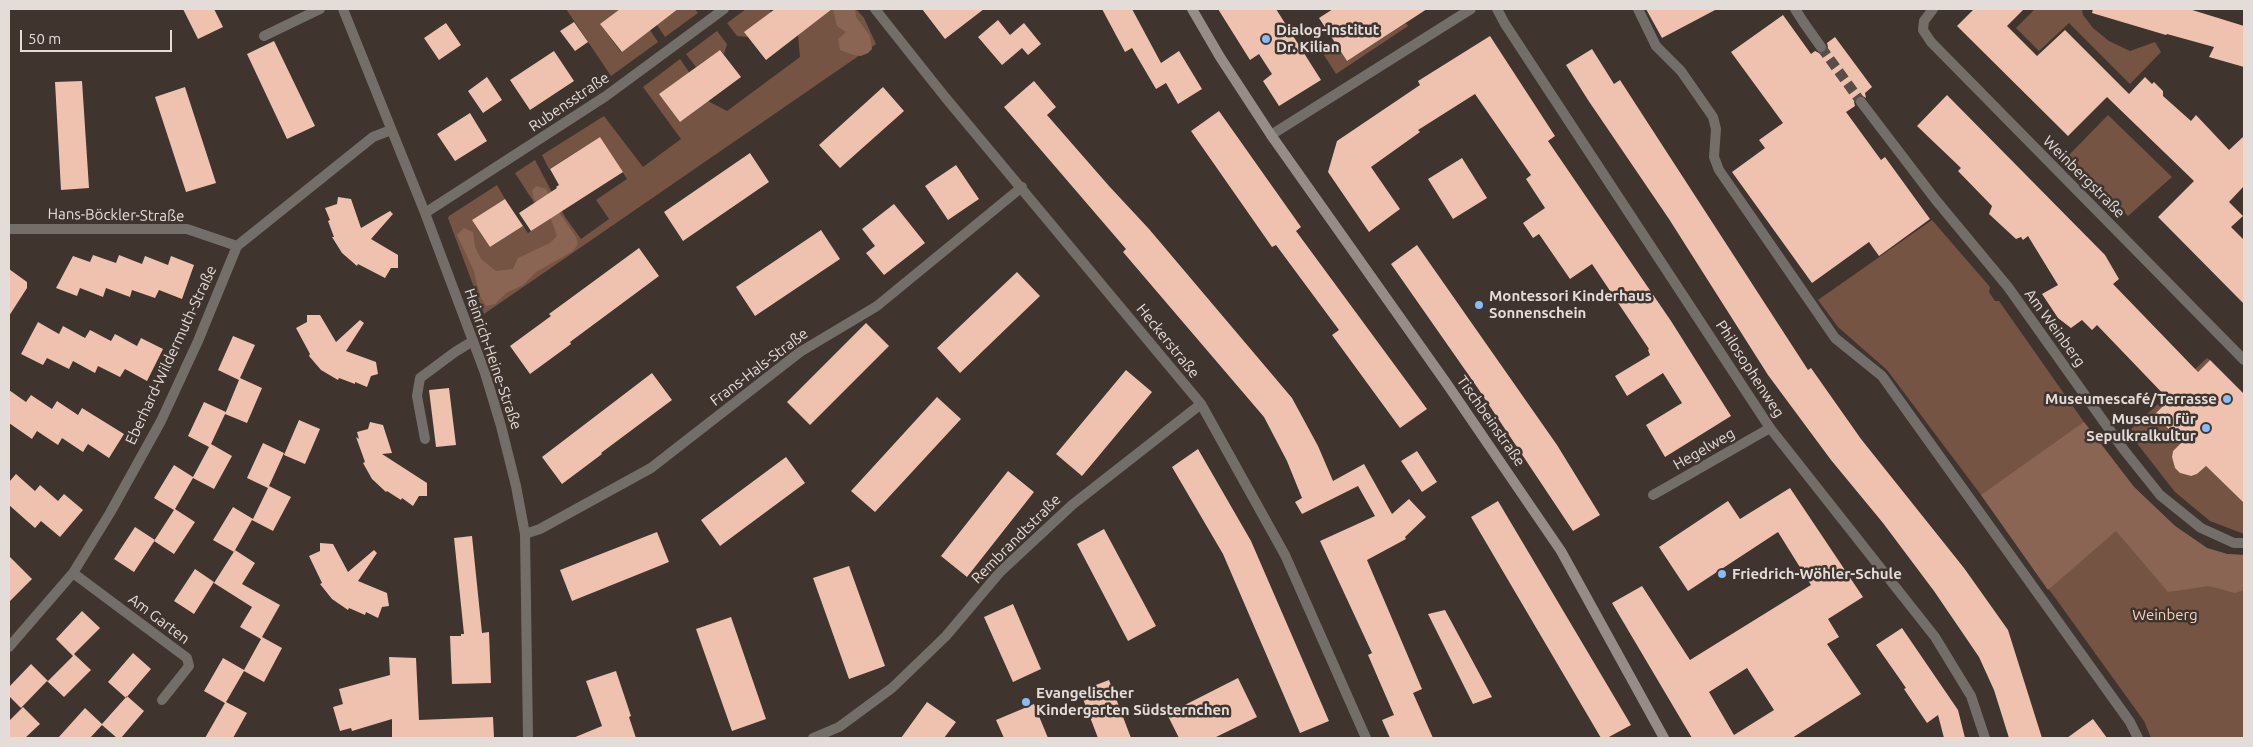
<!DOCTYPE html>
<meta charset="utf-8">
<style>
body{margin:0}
#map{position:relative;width:2253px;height:747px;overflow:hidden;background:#3f342e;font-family:Ubuntu,sans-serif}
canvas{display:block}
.frame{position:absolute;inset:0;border:10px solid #e4dcd9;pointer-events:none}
.scale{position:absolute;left:20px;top:30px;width:152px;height:22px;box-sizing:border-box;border:2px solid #e4dcd9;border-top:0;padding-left:6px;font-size:15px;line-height:18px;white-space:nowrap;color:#e4dcd9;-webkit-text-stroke:4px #3f342e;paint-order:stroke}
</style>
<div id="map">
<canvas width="2253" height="747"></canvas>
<div class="frame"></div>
<div class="scale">50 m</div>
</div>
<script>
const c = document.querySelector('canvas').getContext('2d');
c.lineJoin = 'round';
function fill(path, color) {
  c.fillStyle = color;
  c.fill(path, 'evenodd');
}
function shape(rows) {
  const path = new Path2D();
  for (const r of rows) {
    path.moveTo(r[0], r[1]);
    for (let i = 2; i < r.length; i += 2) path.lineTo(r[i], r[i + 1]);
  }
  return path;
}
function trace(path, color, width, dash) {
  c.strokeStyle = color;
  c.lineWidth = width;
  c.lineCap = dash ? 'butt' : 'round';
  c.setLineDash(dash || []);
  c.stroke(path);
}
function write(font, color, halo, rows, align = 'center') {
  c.font = font + ' Ubuntu,sans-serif';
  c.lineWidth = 5;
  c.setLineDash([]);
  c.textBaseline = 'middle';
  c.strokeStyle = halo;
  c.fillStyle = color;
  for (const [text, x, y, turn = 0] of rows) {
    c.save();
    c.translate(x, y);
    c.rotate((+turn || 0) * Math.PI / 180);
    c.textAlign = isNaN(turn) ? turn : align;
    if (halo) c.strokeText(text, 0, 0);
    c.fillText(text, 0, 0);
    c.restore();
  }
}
fill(shape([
 [566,9,620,9,600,24,621,52,650,30,658,42,611,76],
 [678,9,695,9,698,13,665,37,657,25],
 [746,9,769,9,771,12,745,32,748,37,737,36,727,23],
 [820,9,856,9,864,18,876,44,484,314,448,218,449,216,497,185,505,199,472,220,490,247,523,226,528,233,546,221,515,173,535,160,565,217,581,239,609,219,596,200,627,179,600,137,549,169,542,155,604,116,643,167,681,139,643,87,680,59,689,72,680,122,708,101,727,111,800,57,798,35,825,14],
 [2035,9,2082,9,2083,15,2093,28,2109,41,2130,51,2155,42,2161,52,2130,84,2069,23,2039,51,2016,28],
 [1406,23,1408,26,1336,74,1324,55,1337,46,1347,61],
 [717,31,727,44,724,54,720,50,696,67,686,54],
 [2108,115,2172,177,2128,216,2068,156],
 [1932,220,1990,287,1989,292,1995,301,1999,301,2084,422,2134,487,2175,526,2207,548,2227,554,2244,555,2244,738,2151,738,2144,721,1981,495,1887,370,1838,327,1818,300],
 [2207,358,2210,360,2154,415,2182,442,2173,451,2172,457,2175,468,2180,473,2191,476,2197,474,2206,466,2244,503,2244,534,2210,521,2175,492,2128,432]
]), '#765444');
fill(shape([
 [833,9,855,9,856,17,870,36,872,49,868,53,861,56,854,55,840,50,838,39,846,32,837,26],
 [536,186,546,189,554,205,576,237,578,244,573,251,536,272,523,285,506,293,495,304,486,306,480,296,474,271,457,235,464,228,473,232,475,247,481,259,496,271,513,269,518,258,550,243,557,236,551,219,534,199,532,191],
 [2084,422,2134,487,2175,526,2207,548,2227,554,2244,555,2244,590,2235,593,2209,586,2168,592,2116,531,2048,590,1981,495]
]), '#8b6553');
fill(shape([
 [183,9,214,9,223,27,198,39],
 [620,9,678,9,622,52,600,24],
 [775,9,832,9,766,60,744,32],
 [922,9,984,9,945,39],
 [1102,9,1132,9,1161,63,1179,51,1202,89,1178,104,1166,83,1156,89,1132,48,1125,52],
 [1218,9,1276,9,1321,80,1279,106,1263,81,1272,74,1259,54,1250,60],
 [1333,9,1427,9,1347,61,1319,18],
 [1646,9,1717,9,1662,38],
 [1974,9,2024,9,2007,26,2037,56,2065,30,2129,94,2145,77,2152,84,2154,82,2163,91,2163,96,2191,121,2196,115,2229,150,2244,136,2244,186,2229,202,2243,216,2231,227,2244,240,2244,304,2158,217,2194,181,2107,97,2068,136,1957,26],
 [2093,9,2189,9,2244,26,2244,67,2209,57,2214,47,2167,34,2166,35,2092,13],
 [1783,15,1811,54,1815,51,1821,54,1825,52,1828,47,1827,43,1835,37,1872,87,1865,93,1866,98,1861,95,1856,97,1854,102,1855,106,1846,112,1881,160,1885,157,1930,219,1879,256,1869,242,1812,283,1732,172,1765,148,1759,140,1783,123,1731,52],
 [998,20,1010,35,1024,23,1041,44,1028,55,1022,48,1002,65,978,37],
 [574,22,588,42,575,51,560,31],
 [446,23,461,45,439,60,424,38],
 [1490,36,1555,136,1548,141,1671,321,1731,416,1665,457,1646,425,1682,403,1663,373,1627,396,1615,376,1650,355,1648,350,1649,349,1592,264,1570,279,1539,234,1533,238,1523,223,1545,208,1526,179,1531,175,1475,94,1418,130,1420,132,1371,167,1400,209,1369,232,1328,172,1337,141,1420,85,1418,81],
 [274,41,315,126,287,139,247,54],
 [1592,49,1614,84,1620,80,1808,370,1811,368,1861,439,1964,568,2008,630,2042,738,2009,738,1994,690,1979,657,1934,591,1883,523,1831,460,1768,375,1669,219,1588,100,1566,65],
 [720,50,741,77,680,122,659,94],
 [554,51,574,81,530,110,510,80],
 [487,77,502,100,483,113,468,91],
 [82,81,89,188,61,190,55,82],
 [1034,81,1056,107,1047,115,1109,186,1149,229,1292,398,1318,446,1333,481,1364,464,1392,514,1409,499,1426,517,1405,537,1406,539,1367,560,1422,689,1413,693,1433,738,1390,738,1382,720,1394,715,1368,655,1372,653,1320,541,1375,516,1358,486,1302,514,1295,502,1302,498,1287,461,1264,417,1123,252,1126,249,1004,107],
 [185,87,216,183,186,192,155,97],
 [883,87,904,111,840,168,819,145],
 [1947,95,2105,255,2119,279,2113,284,2198,372,2210,360,2244,394,2244,503,2206,466,2197,474,2191,476,2180,473,2175,468,2172,457,2173,451,2182,442,2154,415,2169,400,2097,325,2092,330,2082,320,2071,328,2058,318,2042,294,2058,285,2028,236,2023,240,2021,237,2016,239,1989,214,1992,206,1958,171,1961,168,1917,126],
 [1219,111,1301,227,1296,231,1427,409,1400,428,1332,335,1339,330,1276,245,1272,247,1191,131],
 [470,113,487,141,455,161,437,134],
 [600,137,623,172,531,231,519,213,557,188,556,187,559,185,550,169],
 [750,153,769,182,683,241,664,212],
 [1462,158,1487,198,1453,219,1428,179],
 [956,165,979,199,948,220,925,186],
 [338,197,351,199,361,228,390,211,393,214,371,239,398,255,398,268,391,268,385,278,358,264,357,266,342,253,332,237,334,237,328,221,330,220,325,208,337,204],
 [505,199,523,226,490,247,472,220],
 [894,204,925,243,884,275,866,253,875,246,862,229],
 [821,230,840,259,755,316,736,287],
 [1417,245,1557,445,1600,515,1573,531,1477,387,1391,264],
 [639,248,659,276,570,342,571,344,530,374,510,346,551,316,549,314],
 [93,255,116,263,119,255,142,264,145,256,168,265,171,256,194,265,182,299,159,290,155,298,132,290,130,297,106,288,103,297,80,288,77,296,56,288,73,256,90,262],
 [9,269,27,282,27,288,9,316],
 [1017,272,1040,296,960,373,937,348],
 [307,315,320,315,336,342,360,320,364,323,346,351,376,362,378,374,371,376,367,387,355,382,355,384,339,378,338,380,321,370,309,356,310,354,296,328,307,322],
 [38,322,59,334,63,326,85,338,90,330,111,341,115,334,137,346,141,338,163,349,147,381,125,369,120,377,98,366,95,373,73,361,69,369,47,358,43,365,21,354],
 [866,323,889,346,810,425,787,402],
 [233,336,255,345,240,378,262,388,247,423,225,414,239,380,218,370],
 [1126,370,1152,392,1082,476,1056,454],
 [652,373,672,400,601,453,602,454,562,484,542,457],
 [449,388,456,445,436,447,429,390],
 [9,390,26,402,31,395,52,409,57,401,78,415,82,408,124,434,109,458,88,444,83,452,62,438,58,445,37,431,32,439,9,423],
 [937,397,961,419,875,512,851,491],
 [204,402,226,412,211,444,232,456,214,489,193,478,175,509,195,522,174,554,154,541,174,510,154,498,174,465,193,477,209,447,188,436],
 [299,420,320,429,305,464,284,455],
 [370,422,383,425,392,453,382,454,427,483,427,496,419,496,413,506,402,498,401,500,387,491,386,492,372,479,363,463,365,462,356,437,359,439,357,432,368,429],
 [263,443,284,453,269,486,291,497,273,531,252,520,234,552,213,540,233,507,253,519,268,488,247,478],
 [1198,449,1251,541,1329,721,1300,733,1223,554,1172,467],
 [1417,451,1437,482,1422,492,1401,461],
 [786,457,805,483,720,546,701,520],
 [1008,471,1034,492,967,577,941,556],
 [16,474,35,491,40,485,58,501,64,494,83,510,60,537,41,521,35,528,9,505,9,482],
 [1790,488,1863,597,1828,619,1839,637,1827,644,1861,694,1792,738,1692,738,1612,603,1642,586,1690,660,1811,585,1778,532,1688,591,1659,547,1728,501,1740,519],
 [1747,668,1774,710,1734,735,1709,692],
 [1498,501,1631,725,1607,738,1601,738,1471,517],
 [135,527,155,540,134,572,114,559],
 [1104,529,1156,626,1128,641,1077,544],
 [657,532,669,562,572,601,560,570],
 [472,536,482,633,489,632,491,683,452,684,450,636,461,636,461,634,464,634,454,538],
 [320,543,333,544,348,572,374,550,377,553,358,581,387,593,389,606,382,607,378,618,366,612,365,615,349,608,348,610,332,599,320,584,322,583,309,556,320,551],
 [235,550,255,563,242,584,280,605,262,637,282,648,264,682,244,671,226,702,247,713,233,738,205,738,225,703,204,691,223,658,244,670,261,639,240,627,252,607,214,583],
 [9,556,32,579,9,602],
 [849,566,885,666,849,679,813,578],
 [195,569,214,582,194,614,174,601],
 [1013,604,1041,669,1013,682,984,617],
 [1445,610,1492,697,1473,704,1428,614],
 [82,611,100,628,74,654,91,670,64,697,47,681,21,708,9,696,9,687,31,664,48,681,73,656,56,639],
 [731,617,766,719,732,731,696,629],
 [1902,628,1958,710,1965,738,1944,738,1938,715,1927,723,1904,689,1906,688,1876,645],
 [133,653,151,669,126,698,108,682],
 [389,657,416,658,419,720,493,717,494,738,392,738,392,719,352,731,351,728,340,731,333,707,343,704,339,689,390,675],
 [616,671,631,716,629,717,636,738,573,738,602,726,586,681],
 [1238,678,1257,717,1214,738,1179,738,1167,714],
 [1109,680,1131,738,1098,738,1080,691],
 [127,696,144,711,121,738,117,738,102,725,90,738,58,738,85,708,102,724],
 [927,702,956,722,944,738,901,738],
 [1034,704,1048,738,1004,738,996,720],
 [23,707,40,724,25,738,9,738,9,721],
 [2093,719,2107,738,2067,738]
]), '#eec2af');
trace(shape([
 [1821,47,1861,102]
]), '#584d48', 10, [10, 5]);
trace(shape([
 [1638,9,1656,46,1681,71,1713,117,1716,129,1714,157,1719,170,1835,338,1882,376,2130,722,2138,738],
 [1795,9,1804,23],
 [264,36,320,9],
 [425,439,417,396,420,378,455,352,473,341],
 [1653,495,1770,428]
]), '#746e6b', 10);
trace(shape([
 [343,9,425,213,485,373,501,426,516,486,525,534,528,738],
 [875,9,945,97,1201,404,1285,555,1366,738],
 [1497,9,1505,24,1770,428,1935,637,1971,696,1985,738],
 [1933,9,1924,21,1923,30,1931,42,2244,360],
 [1804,23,1821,47],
 [1861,102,1935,199,2008,287,2124,450,2160,495,2201,528,2234,543,2244,543],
 [1271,135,1471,9],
 [425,213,606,96,724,9],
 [9,229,187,229,237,246],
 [525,534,540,529,651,468,800,352,877,306,1022,187],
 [73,573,187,658,189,666,162,700],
 [9,647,73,573,110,513,161,421,198,341,237,246,373,137,391,130],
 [813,738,839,727,892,688,946,636,1000,572,1072,505,1201,404]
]), '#746e6b', 10);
trace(shape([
 [1192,9,1220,57,1271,135,1447,384,1561,551,1664,738]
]), '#968c88', 10);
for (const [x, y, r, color] of [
 [1266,39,5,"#87bbfc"],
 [1479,305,5,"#87bbfc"],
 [2227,399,5,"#87bbfc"],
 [2206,428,5,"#87bbfc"],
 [1722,574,5,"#87bbfc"],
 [1026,702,5,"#87bbfc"]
]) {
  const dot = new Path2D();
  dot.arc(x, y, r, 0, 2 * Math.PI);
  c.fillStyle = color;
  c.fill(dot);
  trace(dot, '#3f342e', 2);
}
write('bold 15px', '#e4dcd9', '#3f342e', [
 ["Dialog-Institut",1276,30],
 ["Dr. Kilian",1276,47],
 ["Montessori Kinderhaus",1489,296],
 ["Sonnenschein",1489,313],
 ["Museumescafé/Terrasse",2217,399,"right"],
 ["Museum für",2196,419,"right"],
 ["Sepulkralkultur",2196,436,"right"],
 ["Friedrich-Wöhler-Schule",1732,574],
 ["Evangelischer",1036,693],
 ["Kindergarten Südsternchen",1036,710]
], 'left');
write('15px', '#e4dcd9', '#3f342e', [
 ["Rubensstraße",569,102,-34],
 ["Weinbergstraße",2084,177,45],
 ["Hans-Böckler-Straße",116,215,1],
 ["Am Weinberg",2055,328,54],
 ["Heckerstraße",1168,341,51],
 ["Eberhard-Wildermuth-Straße",171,355,-65],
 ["Heinrich-Heine-Straße",493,359,71],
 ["Frans-Hals-Straße",759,367,-37],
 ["Philosophenweg",1750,369,57],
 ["Tischbeinstraße",1491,421,55],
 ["Hegelweg",1704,449,-30],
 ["Rembrandtstraße",1016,539,-45],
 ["Am Garten",159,619,37]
]);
write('15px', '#f9d1bf', '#3f342e', [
 ["Weinberg",2165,615]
]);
</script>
